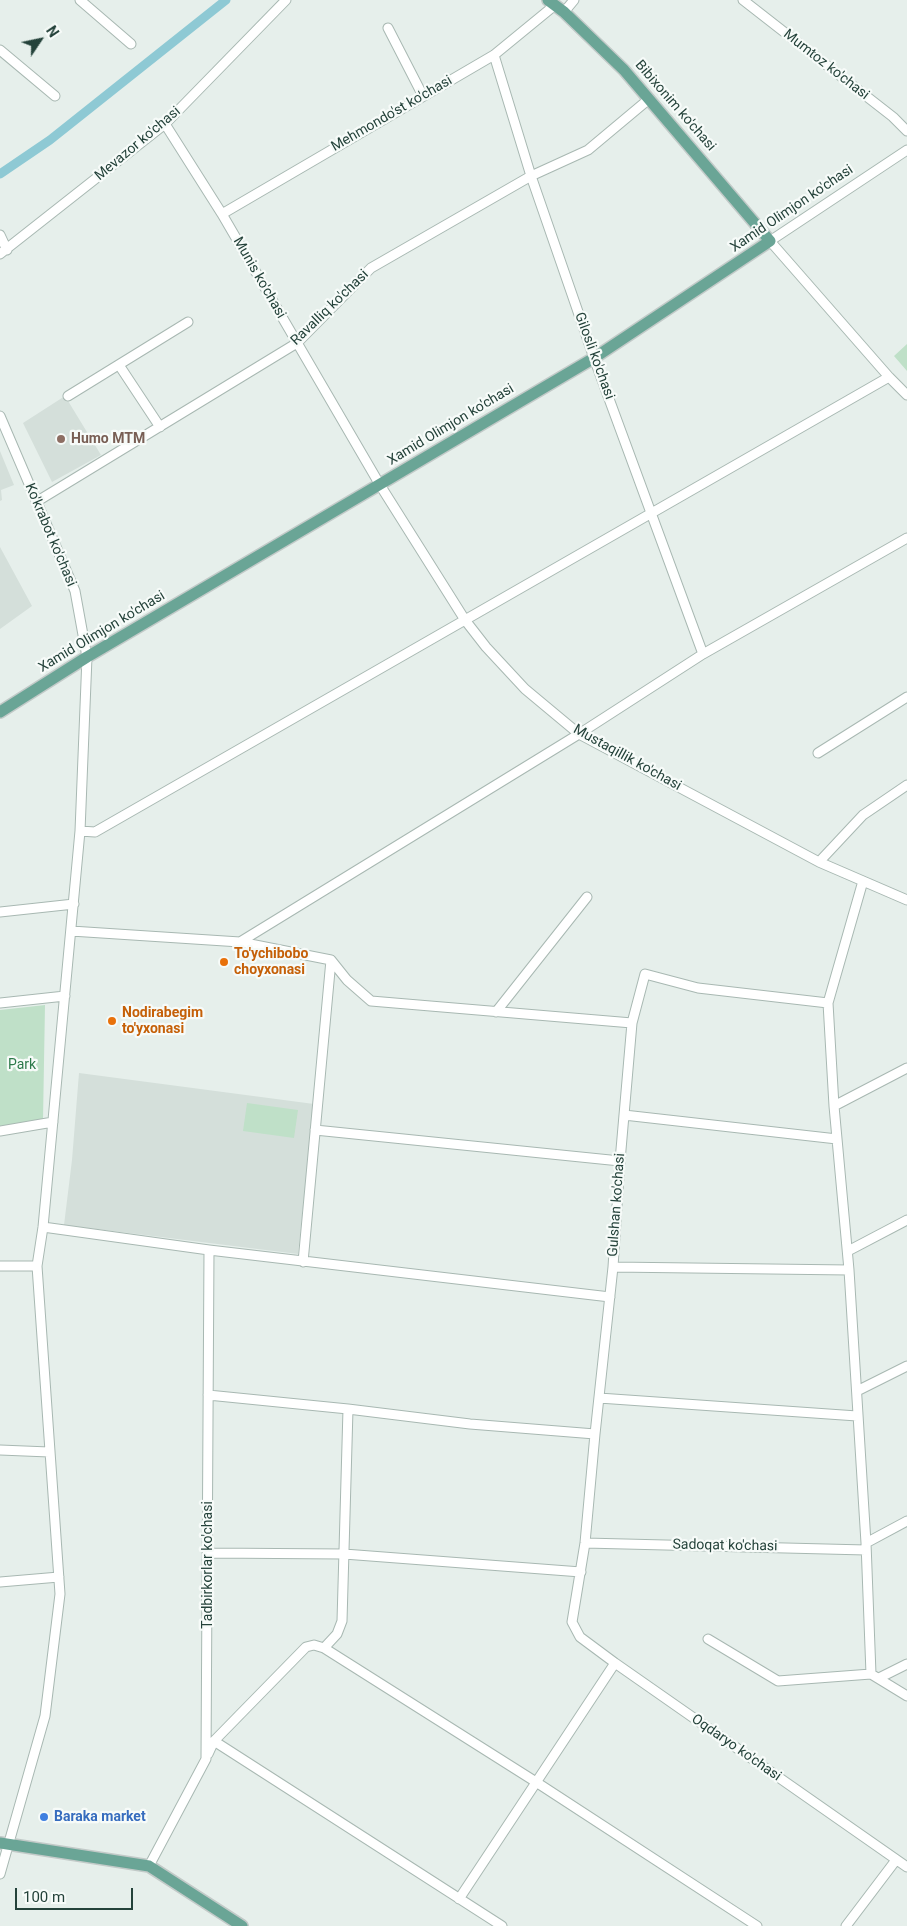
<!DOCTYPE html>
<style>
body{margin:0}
#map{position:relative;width:907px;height:1926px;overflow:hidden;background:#e6efeb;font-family:Roboto,sans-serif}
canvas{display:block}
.north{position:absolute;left:15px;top:15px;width:50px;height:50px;-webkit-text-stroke:4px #f7fbf9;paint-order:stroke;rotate:56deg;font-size:14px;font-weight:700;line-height:20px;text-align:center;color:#24423a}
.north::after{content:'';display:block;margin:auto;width:18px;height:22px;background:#24423a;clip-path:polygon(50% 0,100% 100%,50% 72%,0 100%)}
.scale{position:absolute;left:15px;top:1888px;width:118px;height:22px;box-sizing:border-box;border:2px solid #24423a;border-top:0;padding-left:6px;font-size:15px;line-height:18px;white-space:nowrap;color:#24423a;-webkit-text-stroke:4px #f7fbf9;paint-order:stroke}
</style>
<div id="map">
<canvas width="907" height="1926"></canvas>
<div class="north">N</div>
<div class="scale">100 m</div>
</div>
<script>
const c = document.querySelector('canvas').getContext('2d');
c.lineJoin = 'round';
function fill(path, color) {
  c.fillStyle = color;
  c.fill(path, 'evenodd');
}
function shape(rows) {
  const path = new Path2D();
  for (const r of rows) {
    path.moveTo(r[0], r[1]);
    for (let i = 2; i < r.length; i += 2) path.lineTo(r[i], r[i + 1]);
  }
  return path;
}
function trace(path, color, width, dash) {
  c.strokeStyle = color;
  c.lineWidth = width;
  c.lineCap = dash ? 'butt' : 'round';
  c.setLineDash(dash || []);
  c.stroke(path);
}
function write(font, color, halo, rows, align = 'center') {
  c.font = font + ' Roboto,sans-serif';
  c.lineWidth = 4.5;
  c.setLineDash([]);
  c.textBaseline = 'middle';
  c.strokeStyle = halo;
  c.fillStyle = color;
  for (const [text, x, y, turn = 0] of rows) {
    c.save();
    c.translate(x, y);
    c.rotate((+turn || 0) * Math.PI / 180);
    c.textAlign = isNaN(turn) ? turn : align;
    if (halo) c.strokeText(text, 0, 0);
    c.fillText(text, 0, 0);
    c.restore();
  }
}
fill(shape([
 [65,396,101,455,52,482,23,423],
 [0,451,14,485,1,490,2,500,0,501],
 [0,547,32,606,0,629],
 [79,1073,314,1104,298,1254,64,1225,72,1160]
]), '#d4dfda');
fill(shape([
 [907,344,907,371,894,356],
 [45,1005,43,1120,0,1126,0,1010],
 [247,1103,298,1110,294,1138,243,1131]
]), '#bfe0c8');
trace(shape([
 [0,174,50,140,226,0]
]), '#8ec9d4', 9);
const minor = shape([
 [80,0,131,44],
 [743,0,893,117,907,131],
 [564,12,574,0],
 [388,28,423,96],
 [0,50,55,96],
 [494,55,531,176,594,358,703,654],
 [165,124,222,214,380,485,465,620,486,647,525,689,579,734,819,862,907,900],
 [907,150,770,241,889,377,907,395],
 [222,214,494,55,555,5],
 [0,235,7,250],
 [0,254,165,124,286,0],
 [119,365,160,427],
 [68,396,188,322],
 [0,416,75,591,87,657,80,831,43,1227,37,1266,60,1594,45,1716,0,1874],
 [36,502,297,343,371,268,531,176,588,150,649,99],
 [818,753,907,697],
 [80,831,95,832,889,377],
 [819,862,863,815,907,785],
 [863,881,828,1003,834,1106,849,1270,866,1543,871,1674],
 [0,912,74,904],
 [71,931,240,942,579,734,703,654,907,538],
 [240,942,331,960,347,980,371,1001,632,1023],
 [0,1003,65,996],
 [828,1003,698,988,645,974,632,1023,620,1161,613,1267,595,1434,585,1543,572,1622,580,1637,615,1663,907,1867],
 [496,1012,587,897],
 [834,1106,907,1068],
 [624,1115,837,1139],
 [315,1130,620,1161],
 [0,1131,53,1122],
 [43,1227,209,1250,610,1297],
 [848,1251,907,1220],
 [303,1262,331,960],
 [0,1266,37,1266],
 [613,1267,849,1270],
 [857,1391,907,1366],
 [208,1395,348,1409,470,1424,595,1434],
 [599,1398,857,1416],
 [348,1409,342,1621,337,1634,324,1648,536,1782,757,1926],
 [0,1450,49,1452],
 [585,1543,866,1550],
 [866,1543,907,1521],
 [209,1553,344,1554,581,1572],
 [0,1582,59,1577],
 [708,1639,778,1681,871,1674,907,1696],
 [879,1678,907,1664],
 [214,1741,306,1647,314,1645,324,1648],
 [208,1754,214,1741,502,1926],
 [149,1866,206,1759,209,1250],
 [459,1899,615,1663],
 [846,1926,896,1860]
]);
const major = shape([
 [0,712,87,657,594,358,770,241,624,70,564,12,548,0],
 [0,1843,149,1866,242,1926]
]);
trace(minor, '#a8b8b2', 11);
trace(major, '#c2cac8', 14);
trace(minor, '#fff', 9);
trace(major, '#6aa596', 11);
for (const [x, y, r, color] of [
 [61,439,5,"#8d6e63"],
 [224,962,5,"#e8710a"],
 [112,1021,5,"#e8710a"],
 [44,1817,5,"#3f7fe0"]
]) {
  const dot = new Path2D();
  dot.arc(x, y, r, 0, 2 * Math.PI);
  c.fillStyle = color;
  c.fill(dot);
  trace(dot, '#f7fbf9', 2);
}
write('14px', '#24423a', '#f7fbf9', [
 ["Mumtoz ko'chasi",826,65,38],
 ["Bibixonim ko'chasi",675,106,49],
 ["Mehmondo'st ko'chasi",392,114,-30],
 ["Mevazor ko'chasi",138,144,-40],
 ["Xamid Olimjon ko'chasi",792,209,-34],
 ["Munis ko'chasi",259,278,60],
 ["Ravalliq ko'chasi",330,308,-44],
 ["Gilosli ko'chasi",594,356,70],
 ["Xamid Olimjon ko'chasi",451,425,-31],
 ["Ko'krabot ko'chasi",50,535,67],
 ["Xamid Olimjon ko'chasi",102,632,-31],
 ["Mustaqillik ko'chasi",627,758,29],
 ["Gulshan ko'chasi",617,1205,-86],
 ["Sadoqat ko'chasi",725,1546,1],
 ["Tadbirkorlar ko'chasi",208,1565,-90],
 ["Oqdaryo ko'chasi",736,1748,35]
]);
write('bold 14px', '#785e54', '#f7fbf9', [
 ["Humo MTM",71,439]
], 'left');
write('bold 14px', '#c56008', '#f7fbf9', [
 ["To'ychibobo",234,954],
 ["choyxonasi",234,970],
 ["Nodirabegim",122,1013],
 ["to'yxonasi",122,1029]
], 'left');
write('14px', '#2d7a4b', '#f7fbf9', [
 ["Park",22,1065]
]);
write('bold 14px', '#366cbe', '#f7fbf9', [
 ["Baraka market",54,1817]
], 'left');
</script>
